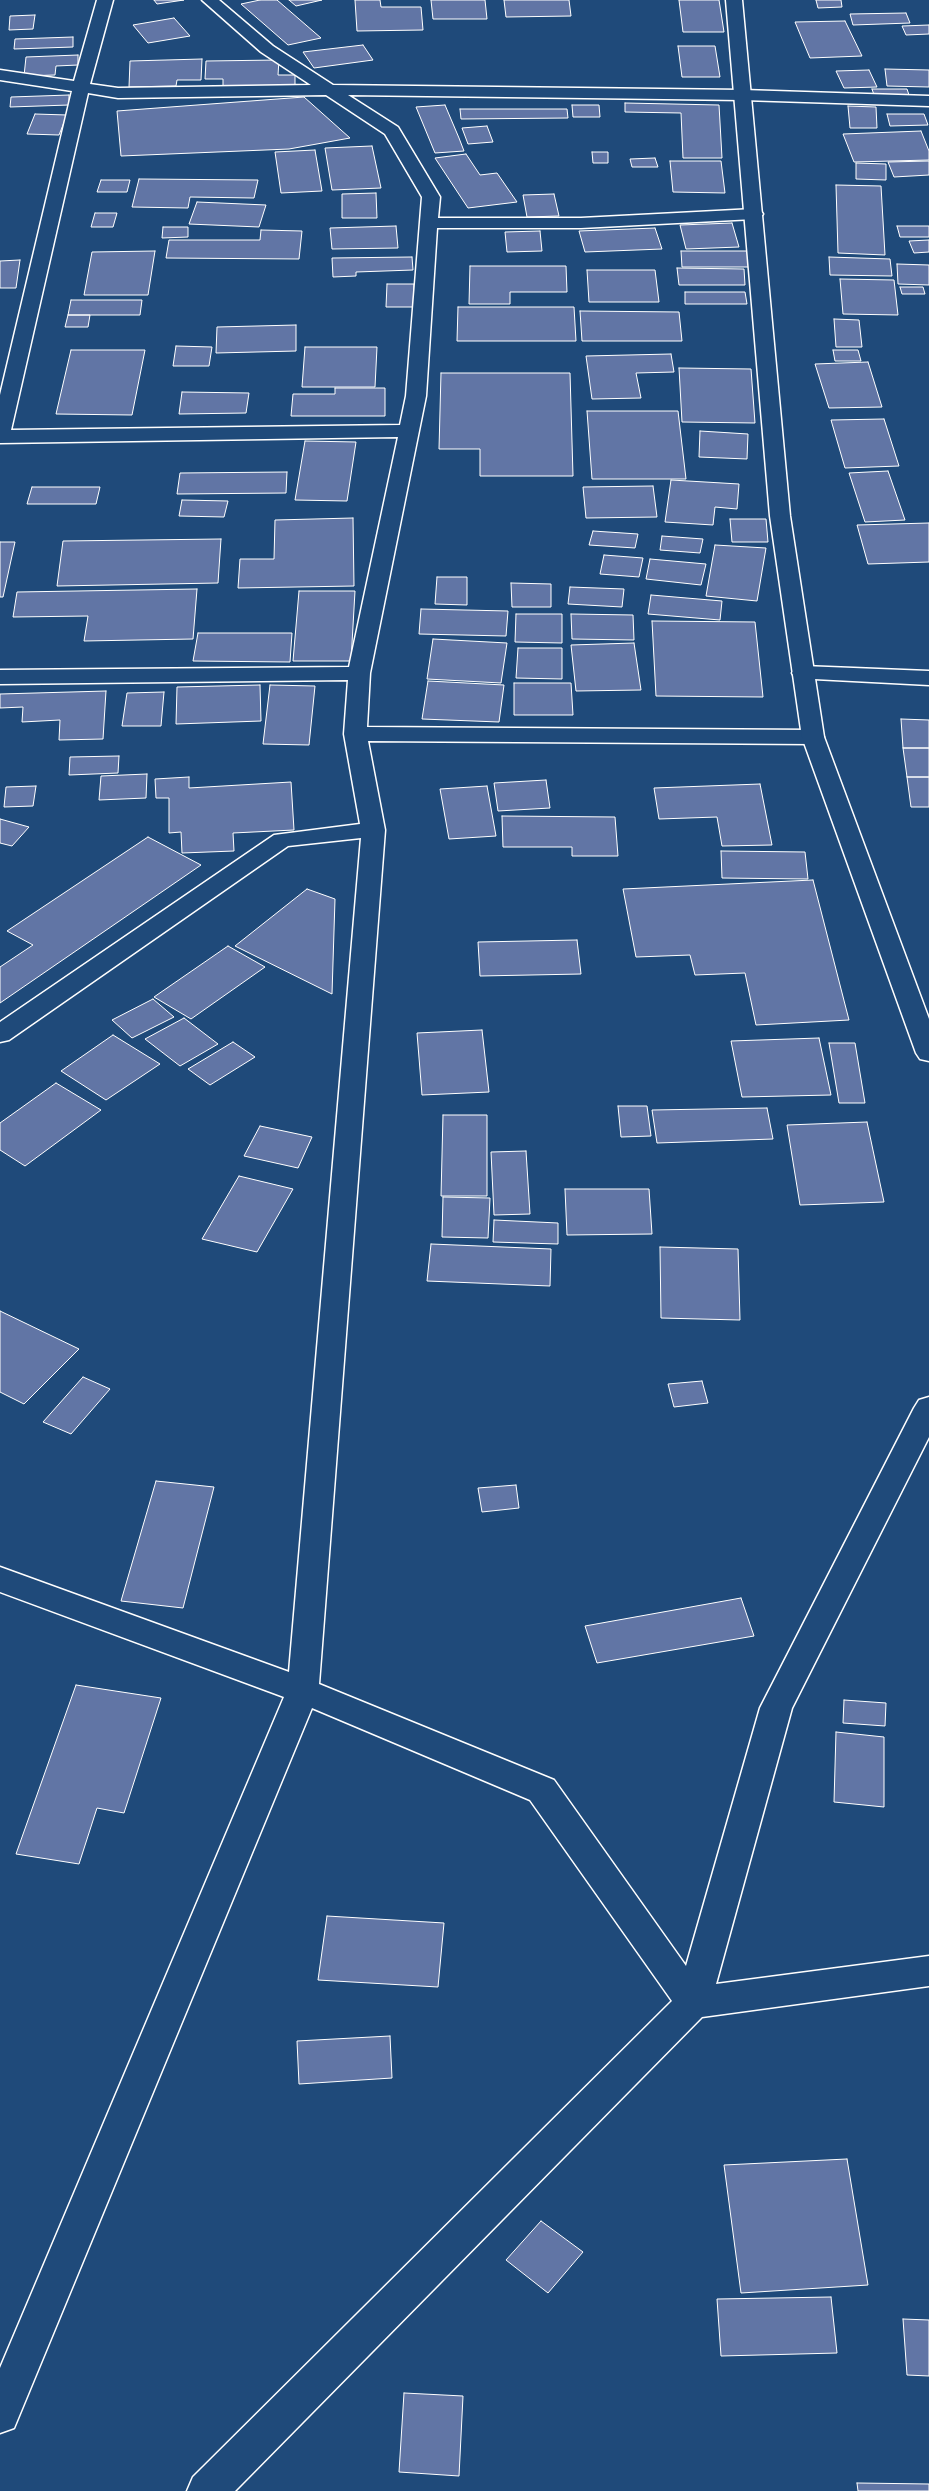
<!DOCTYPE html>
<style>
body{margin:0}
canvas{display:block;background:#1f4a7a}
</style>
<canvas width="929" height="2491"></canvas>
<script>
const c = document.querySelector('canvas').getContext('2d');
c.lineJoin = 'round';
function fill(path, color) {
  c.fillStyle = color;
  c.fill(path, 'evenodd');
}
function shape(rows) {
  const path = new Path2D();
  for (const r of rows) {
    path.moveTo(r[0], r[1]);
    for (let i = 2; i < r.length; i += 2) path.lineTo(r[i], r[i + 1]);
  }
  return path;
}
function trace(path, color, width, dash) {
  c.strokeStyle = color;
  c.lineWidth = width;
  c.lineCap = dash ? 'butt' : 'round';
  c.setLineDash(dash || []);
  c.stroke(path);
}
const building = shape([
 [154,0,184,0,157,4,154,0],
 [260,0,277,0,321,38,288,45,241,4,260,0],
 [289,0,322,0,296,6,289,0],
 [355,0,380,0,381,7,421,7,423,30,357,31,355,0],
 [431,0,485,0,487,19,433,19,431,0],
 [504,0,569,0,571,16,506,17,504,0],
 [679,0,719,0,724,32,683,32,679,0],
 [816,0,841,0,842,7,818,8,816,0],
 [906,13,910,23,853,25,850,14,906,13],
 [35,15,33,29,9,30,10,16,35,15],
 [174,18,190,36,148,43,133,25,174,18],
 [845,21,862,56,810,58,795,22,845,21],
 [929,25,929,34,906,35,902,26,929,25],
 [73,37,73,47,14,49,15,39,73,37],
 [363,45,373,60,314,68,303,52,363,45],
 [678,46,715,46,720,77,682,77,678,46],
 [78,55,78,65,56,66,55,75,24,76,26,57,78,55],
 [202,59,201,80,177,80,176,86,129,87,130,61,202,59],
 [279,60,278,75,295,75,295,86,223,87,223,79,205,79,206,61,279,60],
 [885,69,929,70,929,87,887,86,885,69],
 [869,70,877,87,844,88,836,71,869,70],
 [872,89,907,89,909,95,874,95,872,89],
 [69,95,69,105,10,107,11,97,69,95],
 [304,97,350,138,289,149,121,156,117,111,304,97],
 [625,103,719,105,722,158,683,158,681,113,625,112,625,103],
 [445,105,459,138,464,151,435,153,416,107,445,105],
 [572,105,599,105,600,117,573,117,572,105],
 [848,106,876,107,877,128,850,128,848,106],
 [460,109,567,109,568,118,461,119,460,109],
 [35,114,67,115,59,135,27,134,35,114],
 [887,114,924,114,928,125,890,126,887,114],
 [487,126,493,142,468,144,462,128,487,126],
 [921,131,929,151,929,160,854,162,843,134,921,131],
 [372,146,381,188,332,190,325,148,372,146],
 [315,150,322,191,281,193,275,152,315,150],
 [592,152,608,152,608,163,593,163,592,152],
 [466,154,480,175,497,173,517,202,468,208,435,158,466,154],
 [655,158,658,167,632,167,630,159,655,158],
 [670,161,721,161,725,193,673,192,670,161],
 [929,161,929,175,894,177,888,162,929,161],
 [856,163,886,164,886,180,856,179,856,163],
 [139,179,258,180,254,198,190,197,188,208,132,207,139,179],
 [101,180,130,180,127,192,97,192,101,180],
 [836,185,881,186,885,255,838,253,836,185],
 [376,193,377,218,342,218,342,194,376,193],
 [554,194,559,216,527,217,523,195,554,194],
 [197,202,266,205,259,227,189,224,197,202],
 [95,213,117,213,113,227,91,227,95,213],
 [732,223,739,247,686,249,680,225,732,223],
 [396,226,398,248,332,249,330,228,396,226],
 [897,226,929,226,929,237,900,237,897,226],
 [163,227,188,227,188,237,162,238,163,227],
 [655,228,662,249,585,252,579,231,655,228],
 [261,230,302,231,299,259,166,258,169,240,260,240,261,230],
 [540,231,542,251,507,252,505,232,540,231],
 [929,240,929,252,914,253,909,241,929,240],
 [155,251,148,295,84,295,92,252,155,251],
 [681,251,747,251,749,267,682,267,681,251],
 [412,257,413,270,356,272,356,276,333,277,332,258,412,257],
 [829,257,890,259,892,276,830,275,829,257],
 [20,260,16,288,0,288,0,261,20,260],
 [897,264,929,265,929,285,898,284,897,264],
 [470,266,566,266,567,292,510,292,510,304,469,304,470,266],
 [677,268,744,269,745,285,679,285,677,268],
 [587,270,655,270,659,302,589,302,587,270],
 [840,279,894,280,898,315,843,314,840,279],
 [387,284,414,284,413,307,386,307,387,284],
 [900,287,923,287,925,294,902,294,900,287],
 [685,292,745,292,747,304,685,304,685,292],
 [71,300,142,300,140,315,68,315,71,300],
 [458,307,574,307,576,341,457,341,458,307],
 [580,311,679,312,682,341,582,341,580,311],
 [68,315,90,315,88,327,65,327,68,315],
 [834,319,859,320,862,347,836,347,834,319],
 [296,325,296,351,216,353,217,327,296,325],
 [176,346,212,347,209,366,173,366,176,346],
 [305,347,377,347,375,387,302,387,305,347],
 [71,350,145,350,132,415,56,414,71,350],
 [833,350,858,350,861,361,835,361,833,350],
 [671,354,674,372,636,373,641,398,592,399,586,356,671,354],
 [868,362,882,407,829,408,815,364,868,362],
 [679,368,751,369,755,423,682,422,679,368],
 [441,373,570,373,573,476,480,476,480,449,439,449,441,373],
 [335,388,385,388,385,416,291,416,293,394,335,394,335,388],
 [182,392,249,393,246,413,179,414,182,392],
 [587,411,678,411,686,479,592,479,587,411],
 [884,419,899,466,845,468,831,420,884,419],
 [700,431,748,434,747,459,699,457,700,431],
 [305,441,356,442,347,501,295,500,305,441],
 [888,471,905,520,865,522,849,473,888,471],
 [287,472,286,493,177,494,180,473,287,472],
 [671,480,739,484,737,509,715,507,713,525,665,522,671,480],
 [653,486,657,517,586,518,583,487,653,486],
 [32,487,100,487,96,504,27,504,32,487],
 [182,500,228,501,224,517,179,516,182,500],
 [353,518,354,586,238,588,240,559,274,559,275,520,353,518],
 [730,519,766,519,768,542,732,542,730,519],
 [929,523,929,562,868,564,857,525,929,523],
 [593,531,638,534,635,548,589,545,593,531],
 [662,536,703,539,700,553,660,550,662,536],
 [221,539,218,583,57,586,63,541,221,539],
 [0,542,15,542,3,597,0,597,0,542],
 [715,545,766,548,757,601,706,596,715,545],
 [604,555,643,558,639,577,600,574,604,555],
 [650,559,706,564,701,585,646,579,650,559],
 [437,577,467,577,467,605,435,604,437,577],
 [511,583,551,584,551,607,512,607,511,583],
 [570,587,624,589,622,607,568,604,570,587],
 [197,589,193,639,84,641,88,616,13,617,17,592,197,589],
 [299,591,355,591,351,661,293,661,299,591],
 [651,595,722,601,720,620,648,614,651,595],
 [421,609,508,611,506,636,419,634,421,609],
 [516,614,562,614,562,643,515,642,516,614],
 [571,614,633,615,634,640,572,639,571,614],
 [652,621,755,622,763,697,656,696,652,621],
 [198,633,292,633,290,662,193,661,198,633],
 [433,639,507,643,501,683,427,679,433,639],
 [634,643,641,690,576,691,571,645,634,643],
 [518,648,562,648,562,679,516,678,518,648],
 [428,681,504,685,499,722,422,719,428,681],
 [514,683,571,683,573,715,514,715,514,683],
 [260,685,261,721,176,724,177,687,260,685],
 [270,685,315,686,309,745,263,744,270,685],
 [106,691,103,739,59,740,60,720,22,722,23,707,0,708,0,694,106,691],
 [164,692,161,726,122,726,127,693,164,692],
 [901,719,929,720,929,748,903,748,901,719],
 [903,748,929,748,929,777,907,777,903,748],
 [119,756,118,773,69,775,70,757,119,756],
 [147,774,146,798,99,800,101,776,147,774],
 [189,777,189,788,291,782,294,830,233,833,234,851,182,853,181,832,169,833,169,798,156,798,155,779,189,777],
 [907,777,929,777,929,807,911,807,907,777],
 [546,780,550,808,498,811,494,783,546,780],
 [760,784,772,845,722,846,717,817,659,819,654,788,760,784],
 [36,786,33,806,4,807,6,787,36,786],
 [487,786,496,836,449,839,440,789,487,786],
 [502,816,615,817,618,856,572,856,572,847,503,847,502,816],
 [0,819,29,827,12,846,0,843,0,819],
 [148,837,201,865,0,1003,0,967,33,945,7,931,148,837],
 [721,851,805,852,808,879,722,878,721,851],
 [813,880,849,1020,756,1025,745,973,695,975,690,955,636,957,623,889,813,880],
 [307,889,335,899,332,994,235,946,307,889],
 [577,940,581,974,480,976,478,942,577,940],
 [228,946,265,967,191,1019,154,997,228,946],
 [153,999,174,1017,132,1038,112,1020,153,999],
 [184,1018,218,1044,180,1066,145,1039,184,1018],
 [482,1030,489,1092,422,1095,417,1033,482,1030],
 [113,1035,160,1064,106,1100,61,1071,113,1035],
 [819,1038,831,1095,742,1097,731,1041,819,1038],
 [233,1042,255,1057,210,1085,188,1069,233,1042],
 [829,1043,855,1043,865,1103,839,1103,829,1043],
 [56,1083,101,1110,25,1166,0,1150,0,1123,56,1083],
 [618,1106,647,1106,651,1136,621,1137,618,1106],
 [767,1108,773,1139,657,1143,652,1110,767,1108],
 [443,1115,487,1115,487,1196,441,1196,443,1115],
 [867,1122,884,1202,800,1205,787,1125,867,1122],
 [260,1126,312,1137,298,1168,244,1156,260,1126],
 [526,1151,530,1214,494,1215,491,1152,526,1151],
 [239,1176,293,1189,257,1252,202,1239,239,1176],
 [565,1189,649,1189,652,1234,567,1235,565,1189],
 [443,1197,490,1198,488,1238,442,1237,443,1197],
 [494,1220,558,1223,558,1244,493,1242,494,1220],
 [431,1244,551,1249,550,1286,427,1281,431,1244],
 [660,1247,738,1249,740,1320,661,1318,660,1247],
 [0,1311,79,1349,24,1404,0,1392,0,1311],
 [83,1377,110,1389,71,1434,43,1422,83,1377],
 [702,1381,708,1403,674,1407,668,1384,702,1381],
 [156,1481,214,1487,183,1608,121,1601,156,1481],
 [516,1485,519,1508,482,1512,478,1488,516,1485],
 [741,1598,754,1636,597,1663,585,1626,741,1598],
 [76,1685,161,1698,124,1813,97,1808,79,1864,16,1854,76,1685],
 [844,1700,886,1703,885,1726,843,1723,844,1700],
 [836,1732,884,1737,884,1807,834,1802,836,1732],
 [327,1916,444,1923,438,1987,318,1980,327,1916],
 [390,2036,392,2078,299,2084,297,2041,390,2036],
 [847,2159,868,2285,741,2293,724,2165,847,2159],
 [541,2221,583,2252,548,2293,506,2260,541,2221],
 [831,2297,837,2353,721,2356,717,2299,831,2297],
 [903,2319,929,2320,929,2376,907,2375,903,2319],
 [404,2393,463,2396,459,2476,399,2472,404,2393],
 [857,2483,929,2484,929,2491,858,2491,857,2483]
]);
fill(building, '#6175a5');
trace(building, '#fff', 1);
const minor = shape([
 [97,0,113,0,90,84,118,88,311,85,261,52,202,0,219,0,273,46,333,85,743,90,929,96,929,106,743,100,348,95,398,127,440,197,438,218,581,218,754,209,760,210,763,214,760,218,754,219,581,228,437,228,426,396,370,673,367,727,813,730,821,732,824,737,821,742,813,744,368,741,385,830,319,1684,554,1780,686,1966,760,1708,914,1408,919,1400,929,1397,929,1437,792,1708,716,1984,929,1956,929,1986,702,2017,235,2491,187,2491,193,2477,672,2001,530,1800,312,1708,14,2428,0,2433,0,2368,284,1697,0,1592,0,1567,289,1672,361,838,288,846,9,1040,0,1042,0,1022,274,835,360,824,344,734,348,680,0,684,0,670,349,667,398,437,0,443,0,395,72,91,0,80,0,70,74,81,97,0],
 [88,93,118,98,326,95,385,134,422,197,406,396,400,425,11,430,88,93],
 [803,666,929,671,929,685,795,678,792,673,795,668,803,666]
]);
const secondary = shape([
 [726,0,742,0,790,516,824,737,929,1019,929,1061,920,1059,916,1053,802,737,770,516,726,0]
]);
trace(minor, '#fff', 3);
trace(secondary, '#fff', 3);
fill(minor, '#1f4a7a');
fill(secondary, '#1f4a7a');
</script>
